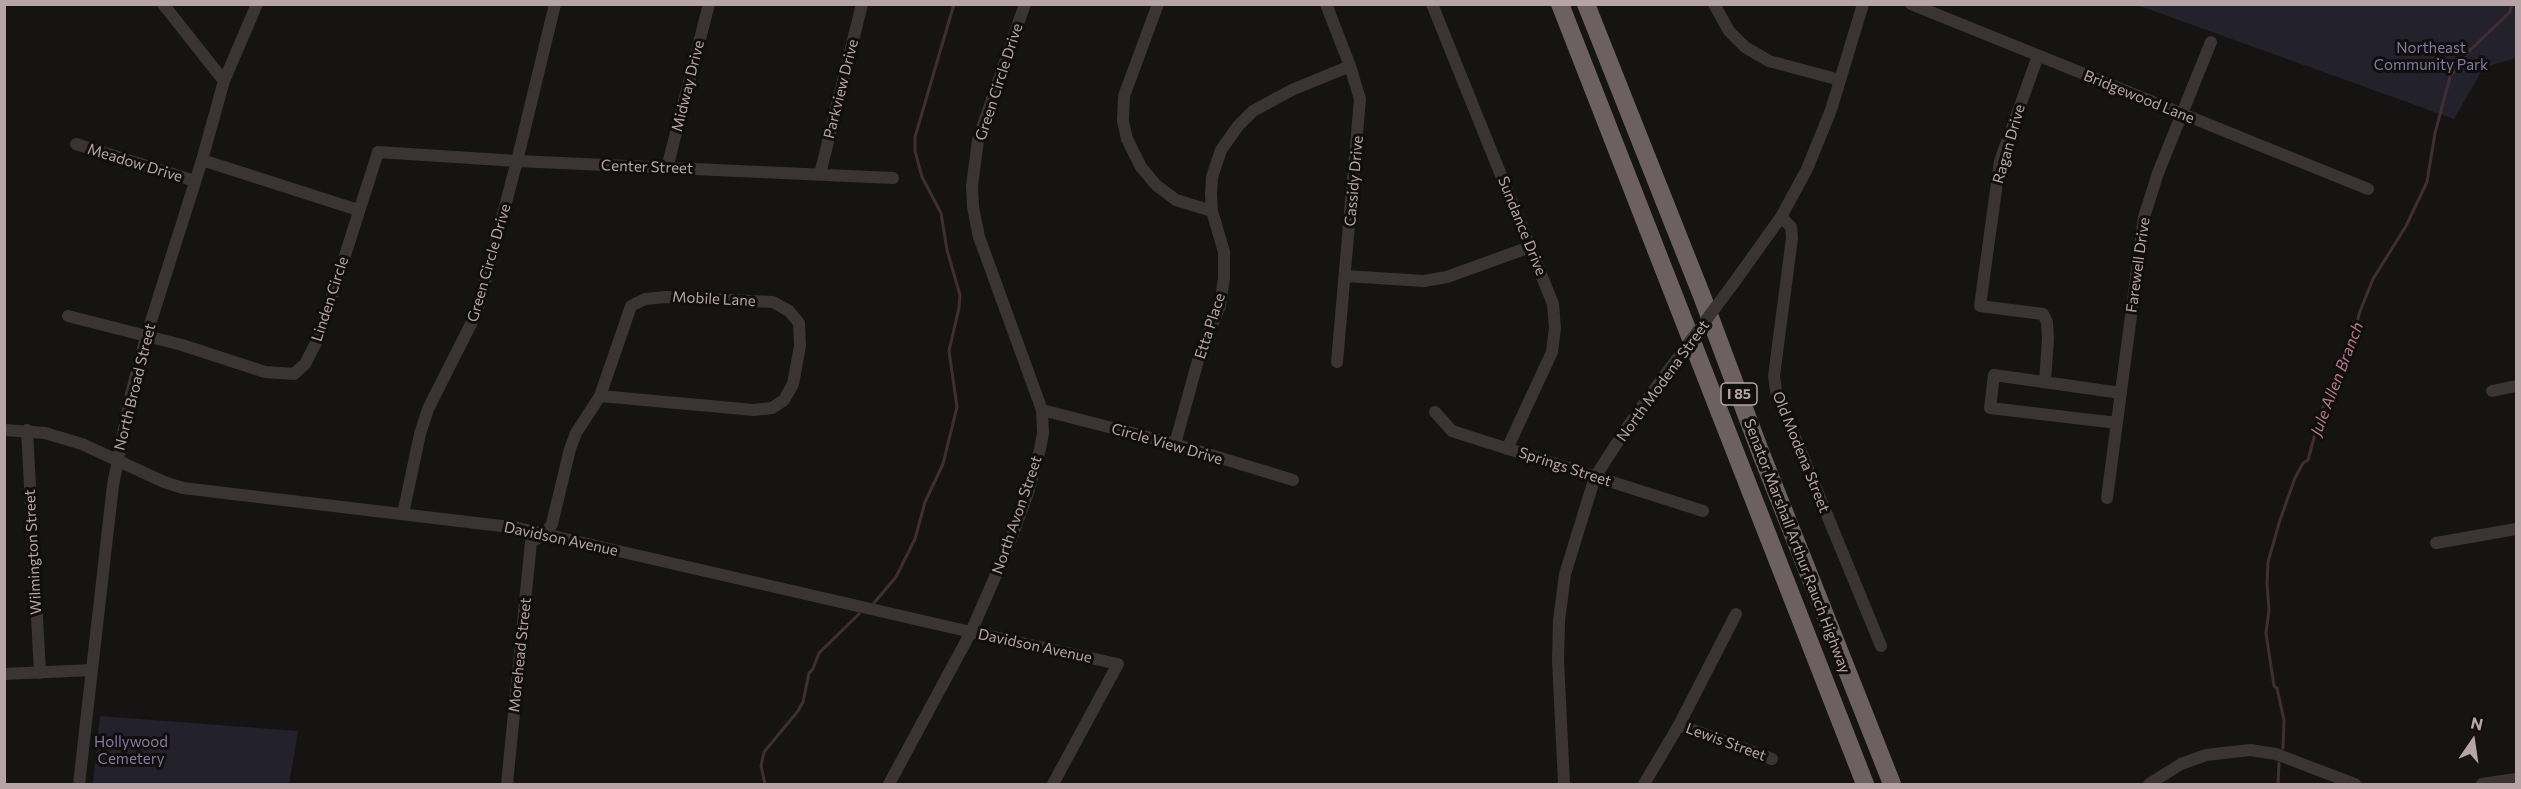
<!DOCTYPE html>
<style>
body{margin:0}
#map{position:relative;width:2521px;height:789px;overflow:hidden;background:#151413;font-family:Commissioner,sans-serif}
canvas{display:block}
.frame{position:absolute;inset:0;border:6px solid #b7a4a6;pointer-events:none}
.north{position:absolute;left:2443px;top:711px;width:60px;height:60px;-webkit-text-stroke:4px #100f0e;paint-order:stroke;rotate:13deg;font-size:16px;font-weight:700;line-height:24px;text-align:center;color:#b7a4a6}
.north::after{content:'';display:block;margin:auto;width:21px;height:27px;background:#b7a4a6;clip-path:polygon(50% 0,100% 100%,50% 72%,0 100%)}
</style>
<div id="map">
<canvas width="2521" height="789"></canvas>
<div class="frame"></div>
<div class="north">N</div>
</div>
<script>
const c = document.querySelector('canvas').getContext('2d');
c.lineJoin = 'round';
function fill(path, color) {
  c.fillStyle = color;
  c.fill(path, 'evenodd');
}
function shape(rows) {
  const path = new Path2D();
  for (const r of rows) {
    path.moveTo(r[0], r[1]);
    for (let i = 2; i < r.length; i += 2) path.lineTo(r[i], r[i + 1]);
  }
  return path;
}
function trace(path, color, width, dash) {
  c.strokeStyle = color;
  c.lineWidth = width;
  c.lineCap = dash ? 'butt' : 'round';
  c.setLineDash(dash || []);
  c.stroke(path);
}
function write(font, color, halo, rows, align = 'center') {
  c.font = font + ' Commissioner,sans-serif';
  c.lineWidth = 6;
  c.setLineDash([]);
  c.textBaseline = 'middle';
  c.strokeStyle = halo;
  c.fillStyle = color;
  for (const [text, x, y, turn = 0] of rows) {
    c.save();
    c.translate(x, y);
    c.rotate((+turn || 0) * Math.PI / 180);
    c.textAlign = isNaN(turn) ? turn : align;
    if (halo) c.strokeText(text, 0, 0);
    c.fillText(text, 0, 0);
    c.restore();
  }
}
fill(shape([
 [2137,5,2516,5,2516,58,2484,67,2454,119],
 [100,716,298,731,289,784,93,784]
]), '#23212b');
trace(shape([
 [874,603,896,577,915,539,925,502,943,464,957,407,949,351,959,308,960,295,947,250,941,213,922,177,915,151,915,137,954,4],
 [2283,748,2284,720,2277,688,2274,686,2266,633,2269,610,2267,583,2268,562,2280,520,2295,478,2303,463,2308,460,2321,412,2350,354,2359,314,2373,279,2406,226,2427,182,2435,133,2450,77,2468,52,2510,12,2512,4],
 [765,784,761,766,764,752,798,711,803,702,809,673,813,669,819,653,859,614],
 [2278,784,2279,763]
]), '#412e35', 3);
trace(shape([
 [163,4,224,81],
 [1158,4,1124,96,1123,121,1127,139,1141,167,1156,185,1176,200,1212,211],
 [1326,4,1350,66,1360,99,1337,362],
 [1432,4,1553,304,1555,328,1552,352,1507,449],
 [1714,4,1729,31,1745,47,1769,61,1840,80],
 [1911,4,2368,189],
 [2038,56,2000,161,1980,306,2043,314,2047,322,2048,338,2045,382],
 [76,144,195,181],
 [202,160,358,210],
 [667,168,709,4],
 [820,174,862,4],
 [1781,217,1791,227,1792,238,1774,376,1776,391,1881,646],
 [1346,276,1424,281,1447,277,1530,247],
 [1733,284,1781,217,1807,169,1831,110,1863,4],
 [665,297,773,302,789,311,799,323,800,346,793,384,784,400,772,408,754,410,600,396,631,306,645,299,665,297],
 [68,316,182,345,265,372,294,374,305,364,319,337,378,152,517,161,893,178],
 [2492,391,2516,386],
 [1042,410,1175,444,1293,480],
 [1435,412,1452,431,1703,511],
 [2117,423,1990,408,1994,375,2121,393],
 [4,430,45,433,82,444,164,482,183,488,518,528,971,632,1118,664,1053,784],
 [27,430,40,673],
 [1175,444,1200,353,1220,306,1224,278,1224,252,1212,211,1211,194,1212,177,1221,150,1238,126,1253,111,1292,90,1350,66],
 [2107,498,2144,217,2158,173,2211,42],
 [403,514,420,434,428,409,477,312,517,161,555,4],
 [2436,543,2516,529],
 [4,674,91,670],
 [1679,725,1772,759],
 [79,784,113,485,131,394,146,337,202,160,224,81,257,4],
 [507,784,531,542,545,534,552,524,570,449,576,433,600,396],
 [889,784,971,632,1008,547,1028,493,1040,449,1043,433,1042,410,979,237,973,207,972,186,978,140,1025,4],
 [1564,784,1558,660,1559,621,1565,574,1595,477,1626,429,1662,379],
 [1644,784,1679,725,1736,614],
 [2149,784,2181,764,2206,755,2250,750,2276,754,2355,784],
 [2482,784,2516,779]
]), '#3b3434', 12);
trace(shape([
 [1560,4,1865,784],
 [1586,4,1702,296,1760,451,1892,784]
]), '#6c6061', 18);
trace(shape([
 [1662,379,1733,284]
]), '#3b3434', 12);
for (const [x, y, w] of [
 [1739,394,36]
]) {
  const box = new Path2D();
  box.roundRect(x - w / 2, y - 11, w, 22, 4.5);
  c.fillStyle = '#100f0e';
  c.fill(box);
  trace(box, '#b7a4a6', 1.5);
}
write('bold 14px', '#b7a4a6', null, [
 ["I 85",1739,394]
]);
write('15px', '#8379a4', '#100f0e', [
 ["Northeast",2431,48],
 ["Community Park",2431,65],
 ["Hollywood",131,742],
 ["Cemetery",131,759]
]);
write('15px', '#b7a4a6', '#100f0e', [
 ["Green Circle Drive",999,82,-72],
 ["Midway Drive",688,86,-76],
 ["Parkview Drive",841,89,-76],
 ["Bridgewood Lane",2139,97,22],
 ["Ragan Drive",2009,144,-74],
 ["Meadow Drive",135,163,17],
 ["Center Street",647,167,2],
 ["Cassidy Drive",1354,181,-85],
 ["Sundance Drive",1522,226,68],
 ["Green Circle Drive",489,263,-74],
 ["Farewell Drive",2138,265,-82],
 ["Linden Circle",330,299,-72],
 ["Mobile Lane",714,299,3],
 ["Etta Place",1210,326,-72],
 ["North Modena Street",1663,381,-54],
 ["North Broad Street",135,387,-76],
 ["Circle View Drive",1167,444,16],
 ["Old Modena Street",1801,452,68],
 ["Springs Street",1565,467,18],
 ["North Avon Street",1017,515,-71],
 ["Davidson Avenue",561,539,12],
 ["Senator Marshall Arthur Rauch Highway",1797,546,69],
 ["Wilmington Street",33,552,-93],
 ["Davidson Avenue",1035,646,12],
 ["Morehead Street",520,655,-84],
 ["Lewis Street",1726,742,20]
]);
write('italic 16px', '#b5788e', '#100f0e', [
 ["Jule Allen Branch",2337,379,-69]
]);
</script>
